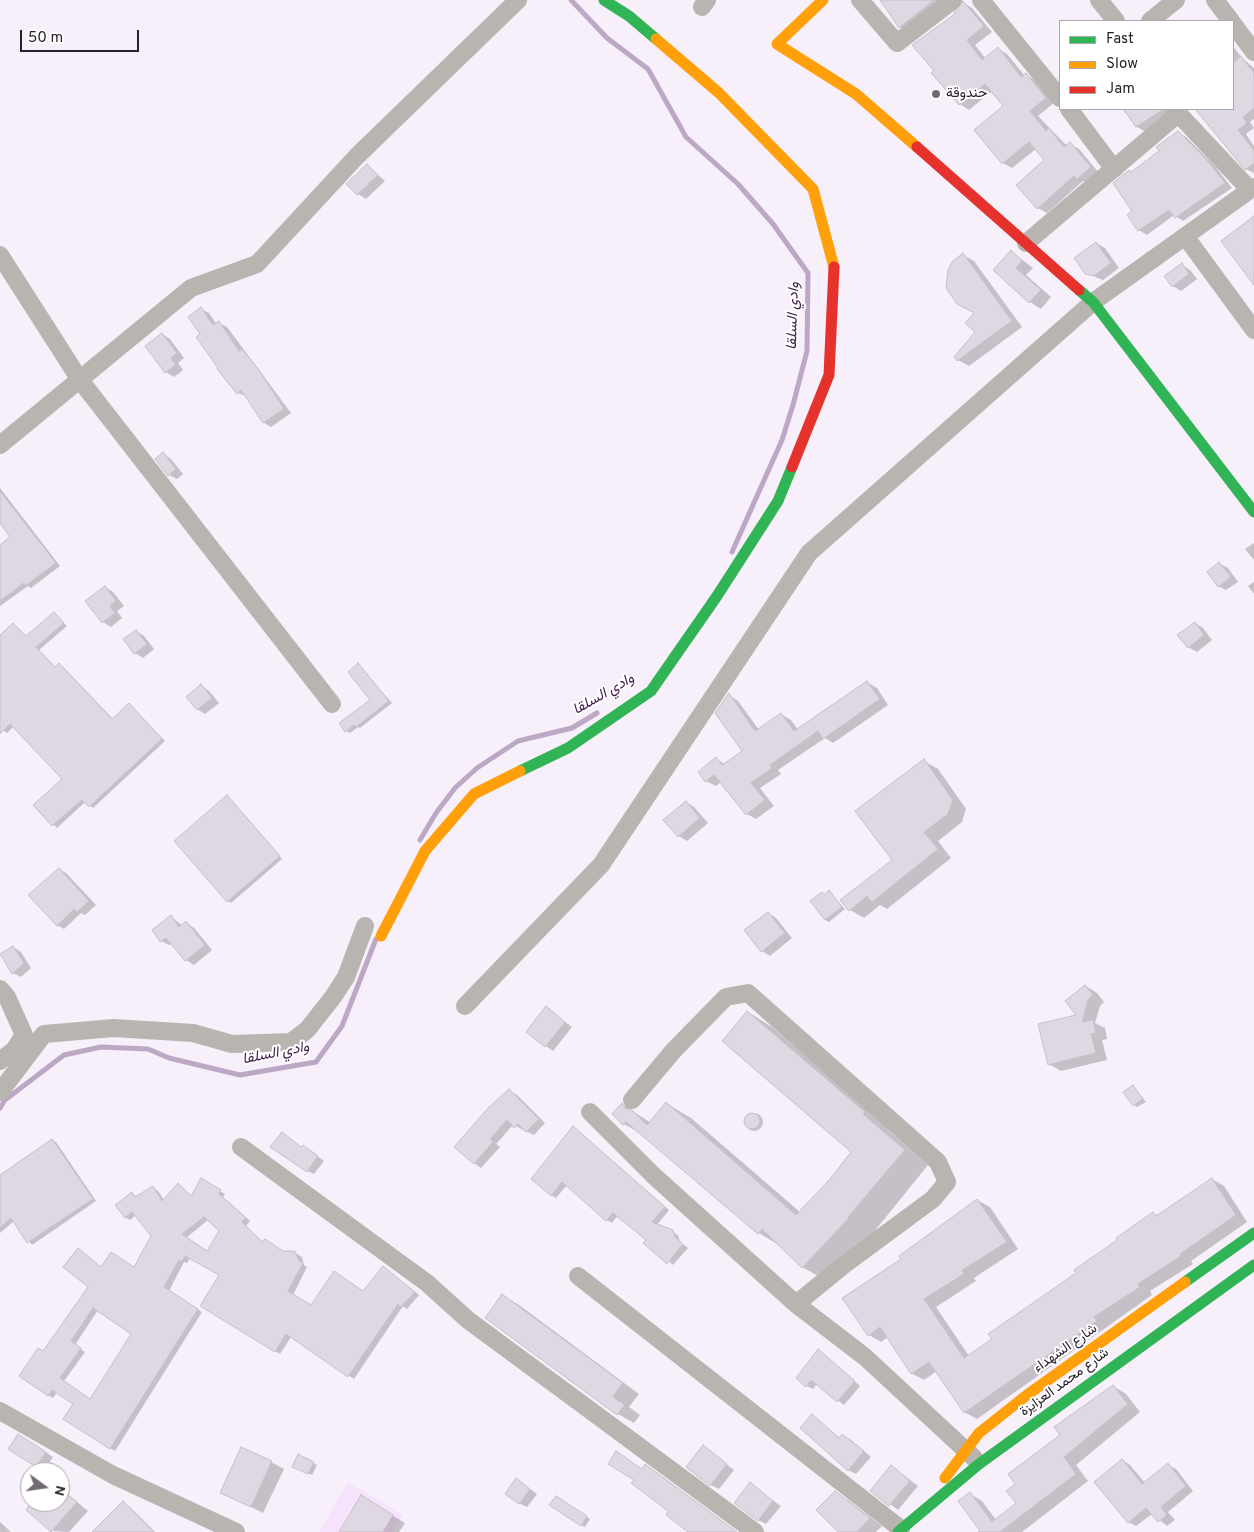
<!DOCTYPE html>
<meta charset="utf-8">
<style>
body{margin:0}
#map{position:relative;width:1254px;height:1532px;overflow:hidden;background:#f7effa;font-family:Overpass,sans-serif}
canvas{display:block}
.legend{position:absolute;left:1059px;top:20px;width:175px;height:90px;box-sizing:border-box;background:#fff;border:1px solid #aaa6ab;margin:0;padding:6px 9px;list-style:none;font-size:15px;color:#2a212c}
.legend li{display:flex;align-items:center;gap:10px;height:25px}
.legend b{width:25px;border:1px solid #aaa6ab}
.north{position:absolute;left:20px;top:1462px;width:50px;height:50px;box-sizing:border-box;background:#fff;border:1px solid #aaa6ab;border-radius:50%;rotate:104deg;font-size:14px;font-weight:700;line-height:20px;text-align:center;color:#2a212c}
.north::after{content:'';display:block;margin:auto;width:18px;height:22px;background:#726974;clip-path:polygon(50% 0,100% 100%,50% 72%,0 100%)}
.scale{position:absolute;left:20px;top:30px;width:119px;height:22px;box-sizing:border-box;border:2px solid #2a212c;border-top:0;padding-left:6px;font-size:15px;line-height:18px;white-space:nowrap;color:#2a212c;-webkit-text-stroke:4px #fff;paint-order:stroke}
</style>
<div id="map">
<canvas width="1254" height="1532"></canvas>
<ul class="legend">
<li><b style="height:6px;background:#30b455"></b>Fast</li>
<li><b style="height:6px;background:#ff9f0a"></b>Slow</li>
<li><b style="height:6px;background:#e5322d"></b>Jam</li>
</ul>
<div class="north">N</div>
<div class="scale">50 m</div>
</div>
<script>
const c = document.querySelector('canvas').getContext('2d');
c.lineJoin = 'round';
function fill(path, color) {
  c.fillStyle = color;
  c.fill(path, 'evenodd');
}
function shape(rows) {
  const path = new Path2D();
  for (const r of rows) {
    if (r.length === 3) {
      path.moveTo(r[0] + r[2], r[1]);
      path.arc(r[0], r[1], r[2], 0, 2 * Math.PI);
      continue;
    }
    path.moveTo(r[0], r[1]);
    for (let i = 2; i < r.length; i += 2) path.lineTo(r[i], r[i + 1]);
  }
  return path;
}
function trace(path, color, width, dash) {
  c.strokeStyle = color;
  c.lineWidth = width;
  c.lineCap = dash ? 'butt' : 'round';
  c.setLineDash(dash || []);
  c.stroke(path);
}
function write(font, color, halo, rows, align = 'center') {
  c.font = font + ' Overpass,Vazirmatn,sans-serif';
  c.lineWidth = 4;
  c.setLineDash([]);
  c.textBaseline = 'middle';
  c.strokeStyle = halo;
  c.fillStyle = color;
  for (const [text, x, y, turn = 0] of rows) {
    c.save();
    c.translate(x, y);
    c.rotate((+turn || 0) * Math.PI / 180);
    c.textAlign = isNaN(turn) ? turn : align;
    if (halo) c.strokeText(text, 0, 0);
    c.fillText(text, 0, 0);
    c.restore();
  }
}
fill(shape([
 [348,1482,403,1515,393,1532,319,1532]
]), '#f5e3fc');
fill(shape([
 [880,0,948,0,908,32,900,27],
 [964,3,972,8,992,32,975,45,986,59,998,49,1007,54,1025,76,1026,75,1035,80,1054,103,1038,116,1067,146,1070,144,1079,149,1099,173,1087,183,1083,181,1047,213,1038,208,1046,161,1036,149,1012,168,1003,163,1005,107,992,91,969,110,960,104,932,74],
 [1233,46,1242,58,1254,68,1254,119,1250,122,1254,128,1246,134,1254,146,1254,173,1246,169,1197,109,1233,109],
 [1129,109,1167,109,1170,114,1144,131,1137,127,1126,111],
 [1178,132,1186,137,1214,165,1232,188,1183,221,1174,215,1147,235,1139,230,1128,215,1134,212,1129,171,1133,173,1160,151],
 [367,165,385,181,366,199,358,194],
 [1096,243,1105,248,1119,268,1103,280,1086,273],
 [1012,252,1033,268,1026,275,1051,297,1041,309,1030,302,995,270],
 [963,255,974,261,1022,327,969,366,958,360,977,332,976,313],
 [1182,265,1190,270,1197,279,1181,291,1173,286],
 [201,309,209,313,217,325,219,323,227,327,291,413,271,427,263,422,246,396,238,393,202,334],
 [162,334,170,339,184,358,178,363,183,370,174,377,166,372],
 [163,454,171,459,183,474,177,479,169,475],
 [0,488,60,566,31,588,28,586,0,606,0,546,12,537,0,521],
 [1254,543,1254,560,1245,549],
 [1220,564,1228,568,1238,582,1226,590,1218,586],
 [1254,582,1254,594,1248,586],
 [105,587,113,592,124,606,117,611,122,618,111,627,103,622],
 [54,614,67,626,39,650,56,668,59,665,63,667,113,719,129,704,165,741,93,808,85,802,57,828,35,805,64,779,14,726,7,733,0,728,0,637,13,624,27,637],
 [1195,623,1203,628,1212,640,1197,652,1188,647],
 [136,631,144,636,154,649,143,658,135,653],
 [358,665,392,703,360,728,358,727,350,733,346,731,371,700],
 [867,682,877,688,888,705,833,743,825,738,778,770,781,774,760,788,774,806,756,819,747,814,721,782,716,786,706,781,716,759,725,764,744,751,728,695,738,701,759,730,781,714,791,720,798,730],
 [201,686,209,691,219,703,205,714,197,709],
 [924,761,938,769,966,809,962,822,938,841,951,858,887,909,880,905,864,918,850,910,893,860],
 [227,796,282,859,231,903,228,901],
 [686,802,694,807,708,823,687,841,679,836],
 [59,869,66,873,96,905,85,915,81,913,64,929,57,925],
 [829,892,845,909,829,922,825,920,825,896],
 [768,913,776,918,792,938,770,956,762,951],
 [171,917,183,926,186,923,194,928,212,950,194,965,186,960,172,943,169,945,161,941],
 [13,947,21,952,31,968,21,977,13,973],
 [1086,986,1097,993,1104,1002,1100,1006,1095,1023,1105,1028,1107,1039,1102,1040,1107,1060,1061,1071,1049,1064,1078,1016],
 [546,1008,572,1027,553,1051,546,1046],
 [748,1012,772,1027,889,1127,887,1129,928,1165,873,1233,827,1281,802,1267,782,1247,759,1233,642,1134,624,1124,622,1104,651,1123,667,1104,691,1118,800,1212,831,1180,853,1152],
 [1133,1086,1146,1102,1137,1107,1134,1105],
 [510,1091,517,1095,545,1123,534,1135,513,1125,496,1144,500,1147,481,1168,474,1163],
 [754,1122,9],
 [578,1131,669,1210,657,1225,678,1235,680,1242,688,1248,673,1265,648,1240,618,1215,612,1223,607,1220,567,1185,556,1198,551,1195],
 [52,1140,56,1142,96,1201,32,1245,14,1221,0,1233,0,1176],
 [302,1148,309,1150,324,1161,314,1174,308,1171],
 [1212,1179,1224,1186,1247,1222,1191,1261,1193,1264,1150,1291,1152,1295,977,1419,964,1412,937,1371,924,1380,911,1373,888,1337,881,1342,869,1335,903,1260,977,1200,990,1207,1018,1249,974,1278,976,1281,936,1307,969,1356,1154,1214,1157,1216],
 [202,1180,225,1194,223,1197,250,1221,246,1226,264,1243,284,1252,292,1251,302,1257,304,1265,307,1267,293,1295,311,1306,364,1292,388,1271,419,1295,407,1309,403,1306,354,1379,291,1337,280,1354,202,1306,221,1275,190,1258,187,1263,184,1262,169,1291,202,1312,115,1451,65,1419,74,1404,57,1392,53,1398,48,1395,43,1352,90,1287,83,1253,102,1268,135,1268,153,1236,136,1215,130,1220,125,1217,132,1194,137,1197,153,1188,158,1191,164,1200,178,1185,192,1196],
 [208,1220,220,1230,208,1253,186,1238],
 [98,1310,133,1333,91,1401,64,1381,85,1352,75,1345],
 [503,1296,519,1305,639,1394,629,1407,640,1415,634,1423,618,1414,486,1318],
 [819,1351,860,1386,844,1405,817,1384,813,1389,807,1386],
 [1113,1386,1126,1394,1140,1412,1076,1465,1088,1481,1022,1532,983,1532,970,1494,982,1501,996,1520,1018,1504,1017,1484,1061,1435],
 [812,1416,840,1438,843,1435,851,1440,871,1457,856,1474,848,1470],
 [27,1440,53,1457,44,1470,36,1466],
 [711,1452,734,1470,719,1489,711,1485],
 [1122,1460,1130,1465,1145,1483,1168,1465,1176,1469,1193,1491,1168,1512,1175,1520,1167,1526,1152,1514,1136,1526,1128,1522],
 [271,1462,284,1469,263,1513,222,1492],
 [313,1463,317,1465,312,1475,297,1468],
 [892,1466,918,1486,898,1510,872,1491],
 [517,1480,537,1494,527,1507,519,1503],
 [750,1484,781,1506,766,1524,758,1520],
 [60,1488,88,1511,69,1532,52,1531,34,1502,60,1502],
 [835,1492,848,1500,882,1526,876,1532,840,1532],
 [361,1497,405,1523,399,1532,340,1532],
 [556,1497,590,1519,585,1527,581,1525],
 [123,1503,129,1506,155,1532,93,1532],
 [0,1522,11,1532,0,1532]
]), '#0003');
trace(shape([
 [571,0,607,38,648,69,686,137,738,184,773,224,808,273,807,351,793,405,782,440,732,552],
 [420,840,436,813,455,788,477,768,518,741,572,728,597,713],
 [0,1108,5,1100,64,1055,101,1047,148,1049,169,1058,240,1075,316,1062,342,1026,376,939]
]), '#bca7c5', 5);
const building = shape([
 [880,0,934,0,899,28,880,0],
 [963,1,984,26,967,40,982,60,998,47,1021,77,1026,73,1046,98,1030,111,1046,131,1049,128,1064,147,1070,142,1091,167,1077,179,1074,176,1037,209,1016,185,1044,160,1029,142,1002,164,974,130,1003,106,985,84,959,105,931,73,934,71,912,45,955,14,954,12,963,1],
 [1241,56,1254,73,1254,108,1243,117,1247,123,1238,130,1254,150,1254,163,1245,170,1195,109,1233,109,1233,63,1241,56],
 [1123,109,1164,109,1136,127,1123,109],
 [1178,131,1206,159,1225,183,1175,218,1169,210,1138,231,1127,215,1132,211,1113,183,1129,170,1131,172,1159,151,1156,147,1178,131],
 [367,164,378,175,357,195,346,184,367,164],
 [1254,216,1254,285,1221,241,1254,216],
 [1096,242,1111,263,1094,276,1085,274,1074,258,1096,242],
 [1011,250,1022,261,1016,268,1041,290,1029,303,993,270,1011,250],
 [963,253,1012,321,957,361,954,357,975,332,965,323,974,313,957,304,946,288,948,270,952,262,963,253],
 [1182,263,1189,274,1172,287,1164,276,1182,263],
 [201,307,213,325,219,321,239,351,242,349,259,370,284,409,263,423,241,390,237,394,217,369,218,368,196,337,200,334,188,317,201,307],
 [162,333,177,353,171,358,176,365,165,373,145,346,162,333],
 [163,452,176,469,168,476,155,459,163,452],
 [0,491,56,563,25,586,24,583,0,601,0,545,10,537,0,523,0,491],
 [1219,562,1231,577,1218,587,1207,572,1219,562],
 [105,586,116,601,110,606,115,613,102,623,85,601,105,586],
 [54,612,64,623,36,647,55,667,59,663,112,719,129,703,162,739,89,807,82,800,52,826,33,805,62,779,10,724,0,734,0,635,13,623,26,636,54,612],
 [1195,622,1204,635,1188,648,1177,635,1195,622],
 [136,630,147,644,134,654,123,639,136,630],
 [358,663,389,701,356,727,354,725,345,732,339,723,370,700,348,672,358,663],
 [867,681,880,699,823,739,818,731,770,765,772,768,751,783,765,800,746,815,714,775,705,782,698,772,716,757,722,765,742,751,715,713,729,693,755,731,781,713,794,731,867,681],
 [201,684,212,698,197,710,186,697,201,684],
 [924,759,953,800,948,814,924,832,938,849,872,902,867,896,849,911,840,900,892,860,855,811,924,759],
 [227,795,280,856,227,902,174,841,227,795],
 [686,801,700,818,678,837,663,820,686,801],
 [59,868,89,901,77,912,74,909,57,926,28,895,59,868],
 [829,890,842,907,825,920,810,901,822,892,824,895,829,890],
 [768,912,785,933,761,952,744,930,768,912],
 [171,915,179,927,186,921,205,945,185,961,166,938,160,942,152,930,171,915],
 [13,946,24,963,12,974,0,954,13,946],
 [1085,985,1093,995,1088,1000,1082,1022,1093,1020,1096,1033,1091,1034,1096,1053,1048,1065,1038,1024,1076,1015,1065,1001,1085,985],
 [546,1006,565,1022,545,1047,526,1032,546,1006],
 [747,1011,865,1112,863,1114,905,1150,848,1217,849,1218,802,1268,762,1229,758,1234,626,1122,623,1125,612,1114,622,1103,625,1108,632,1110,647,1125,666,1102,796,1215,830,1179,851,1152,722,1041,747,1011],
 [1133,1085,1143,1099,1133,1106,1123,1092,1133,1085],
 [509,1089,539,1119,526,1132,518,1124,514,1128,507,1120,490,1139,493,1142,474,1164,454,1147,489,1107,509,1089],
 [752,1121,8],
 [573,1126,665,1207,652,1222,673,1230,675,1237,683,1244,667,1264,643,1243,646,1240,613,1213,606,1221,562,1182,551,1196,531,1179,573,1126],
 [282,1132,301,1147,303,1145,318,1156,307,1172,270,1147,282,1132],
 [52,1139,93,1199,27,1243,11,1218,0,1228,0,1175,52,1139],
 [201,1178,221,1190,219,1194,246,1218,242,1222,262,1242,265,1239,283,1251,295,1251,299,1261,303,1263,288,1291,311,1305,334,1271,363,1291,383,1266,415,1292,401,1307,398,1304,348,1377,286,1334,275,1352,200,1306,219,1275,185,1256,182,1262,179,1260,164,1287,198,1309,110,1449,63,1419,73,1404,52,1390,48,1396,19,1376,38,1348,43,1351,88,1287,63,1267,78,1248,101,1267,111,1252,134,1267,151,1236,132,1212,125,1218,115,1205,132,1192,135,1197,153,1186,162,1201,178,1183,191,1196,201,1178],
 [204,1217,219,1231,207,1251,182,1234,204,1217],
 [93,1308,131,1334,90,1399,60,1378,81,1348,71,1341,93,1308],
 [1212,1178,1236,1215,1180,1254,1181,1256,1138,1284,1140,1287,1094,1317,1097,1321,964,1413,929,1362,911,1374,880,1327,868,1336,842,1298,901,1259,899,1256,977,1199,1007,1242,962,1270,964,1274,924,1299,964,1358,992,1339,988,1334,1076,1273,1074,1270,1117,1240,1116,1238,1153,1212,1156,1216,1212,1178],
 [502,1294,623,1383,613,1397,625,1405,617,1415,485,1318,502,1294],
 [818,1349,855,1381,837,1402,811,1380,806,1387,796,1378,818,1349],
 [1113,1385,1128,1404,1064,1457,1076,1474,1000,1532,978,1532,980,1531,958,1501,970,1492,992,1522,1016,1503,1006,1491,1015,1484,1008,1474,1060,1435,1054,1427,1113,1385],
 [812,1414,839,1438,842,1434,864,1451,848,1471,800,1428,812,1414],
 [18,1434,46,1452,36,1467,8,1449,18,1434],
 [703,1445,727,1464,710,1486,686,1467,703,1445],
 [241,1447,272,1461,251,1507,220,1493,241,1447],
 [616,1451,642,1469,645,1464,737,1532,688,1532,666,1515,668,1511,631,1483,634,1480,608,1464,616,1451],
 [298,1454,314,1462,308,1474,292,1467,298,1454],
 [1122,1459,1142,1484,1168,1463,1186,1486,1161,1507,1167,1515,1158,1522,1146,1508,1128,1523,1094,1482,1122,1459],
 [891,1465,910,1481,889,1506,870,1491,891,1465],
 [516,1478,530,1489,519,1504,505,1494,516,1478],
 [750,1482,773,1501,758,1521,734,1503,750,1482],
 [60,1489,77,1502,51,1532,26,1510,32,1502,60,1502,60,1489],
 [835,1491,870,1518,857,1532,838,1532,816,1510,835,1491],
 [361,1495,393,1515,383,1532,339,1532,361,1495],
 [556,1496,587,1516,581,1526,549,1505,556,1496],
 [123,1501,154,1532,92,1532,123,1501]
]);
fill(building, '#dfd7e2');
trace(building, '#c6bec8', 1);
trace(shape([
 [860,0,897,43,953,0],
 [981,0,1060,98],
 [1099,0,1116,21],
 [1215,0,1231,21],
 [702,7,707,0],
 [1150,21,1176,0],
 [1233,24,1254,52],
 [1069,109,1114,169],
 [1174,109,1250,190],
 [1185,236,1254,330],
 [1026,243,1178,114],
 [0,255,80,380,332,704],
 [0,445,191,288,257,264,357,156,518,0],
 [0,989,7,997,24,1035,14,1050,0,1061],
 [465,1006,601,865,809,553,1093,302,1254,187],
 [0,1092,44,1034,114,1028,193,1033,232,1044,291,1042,307,1030,333,997,346,977,365,926],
 [632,1100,674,1050,726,997,748,993,938,1162,947,1182,933,1199,845,1264,796,1304],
 [590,1112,653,1175,796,1304,865,1357,974,1458],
 [241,1147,427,1283,468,1320,755,1532],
 [578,1276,901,1529],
 [0,1411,113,1475,236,1532]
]), '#b8b5b1', 18);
trace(shape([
 [604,0,629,16,656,39],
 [1079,290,1093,302,1254,512],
 [520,771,568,748,651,691,717,596,778,501,792,467],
 [1185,1282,1254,1233],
 [898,1532,979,1464,1254,1265]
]), '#30b455', 11);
trace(shape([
 [823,0,777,44,856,94,917,147],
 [656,39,719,93,813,189,834,267],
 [381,936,425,851,474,794,520,771],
 [945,1478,979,1433,1027,1395,1185,1282]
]), '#ff9f0a', 11);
trace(shape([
 [917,147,1079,290],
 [792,467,829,375,834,267]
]), '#e5322d', 11);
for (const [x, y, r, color] of [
 [936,94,5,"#726974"]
]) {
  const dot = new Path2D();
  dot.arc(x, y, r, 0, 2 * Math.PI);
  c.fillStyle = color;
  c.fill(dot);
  trace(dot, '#fff', 2);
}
write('14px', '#2a212c', '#fff', [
 ["حندوقة",946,94]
], 'left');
write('14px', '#2a212c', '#fff', [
 ["شارع الشهداء",1066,1349,-35],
 ["شارع محمد العزايزة",1065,1383,-36]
]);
write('italic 15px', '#431e4f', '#fff', [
 ["وادي السلقا",794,316,-88],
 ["وادي السلقا",604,695,-30],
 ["وادي السلقا",276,1054,-11]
]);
</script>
